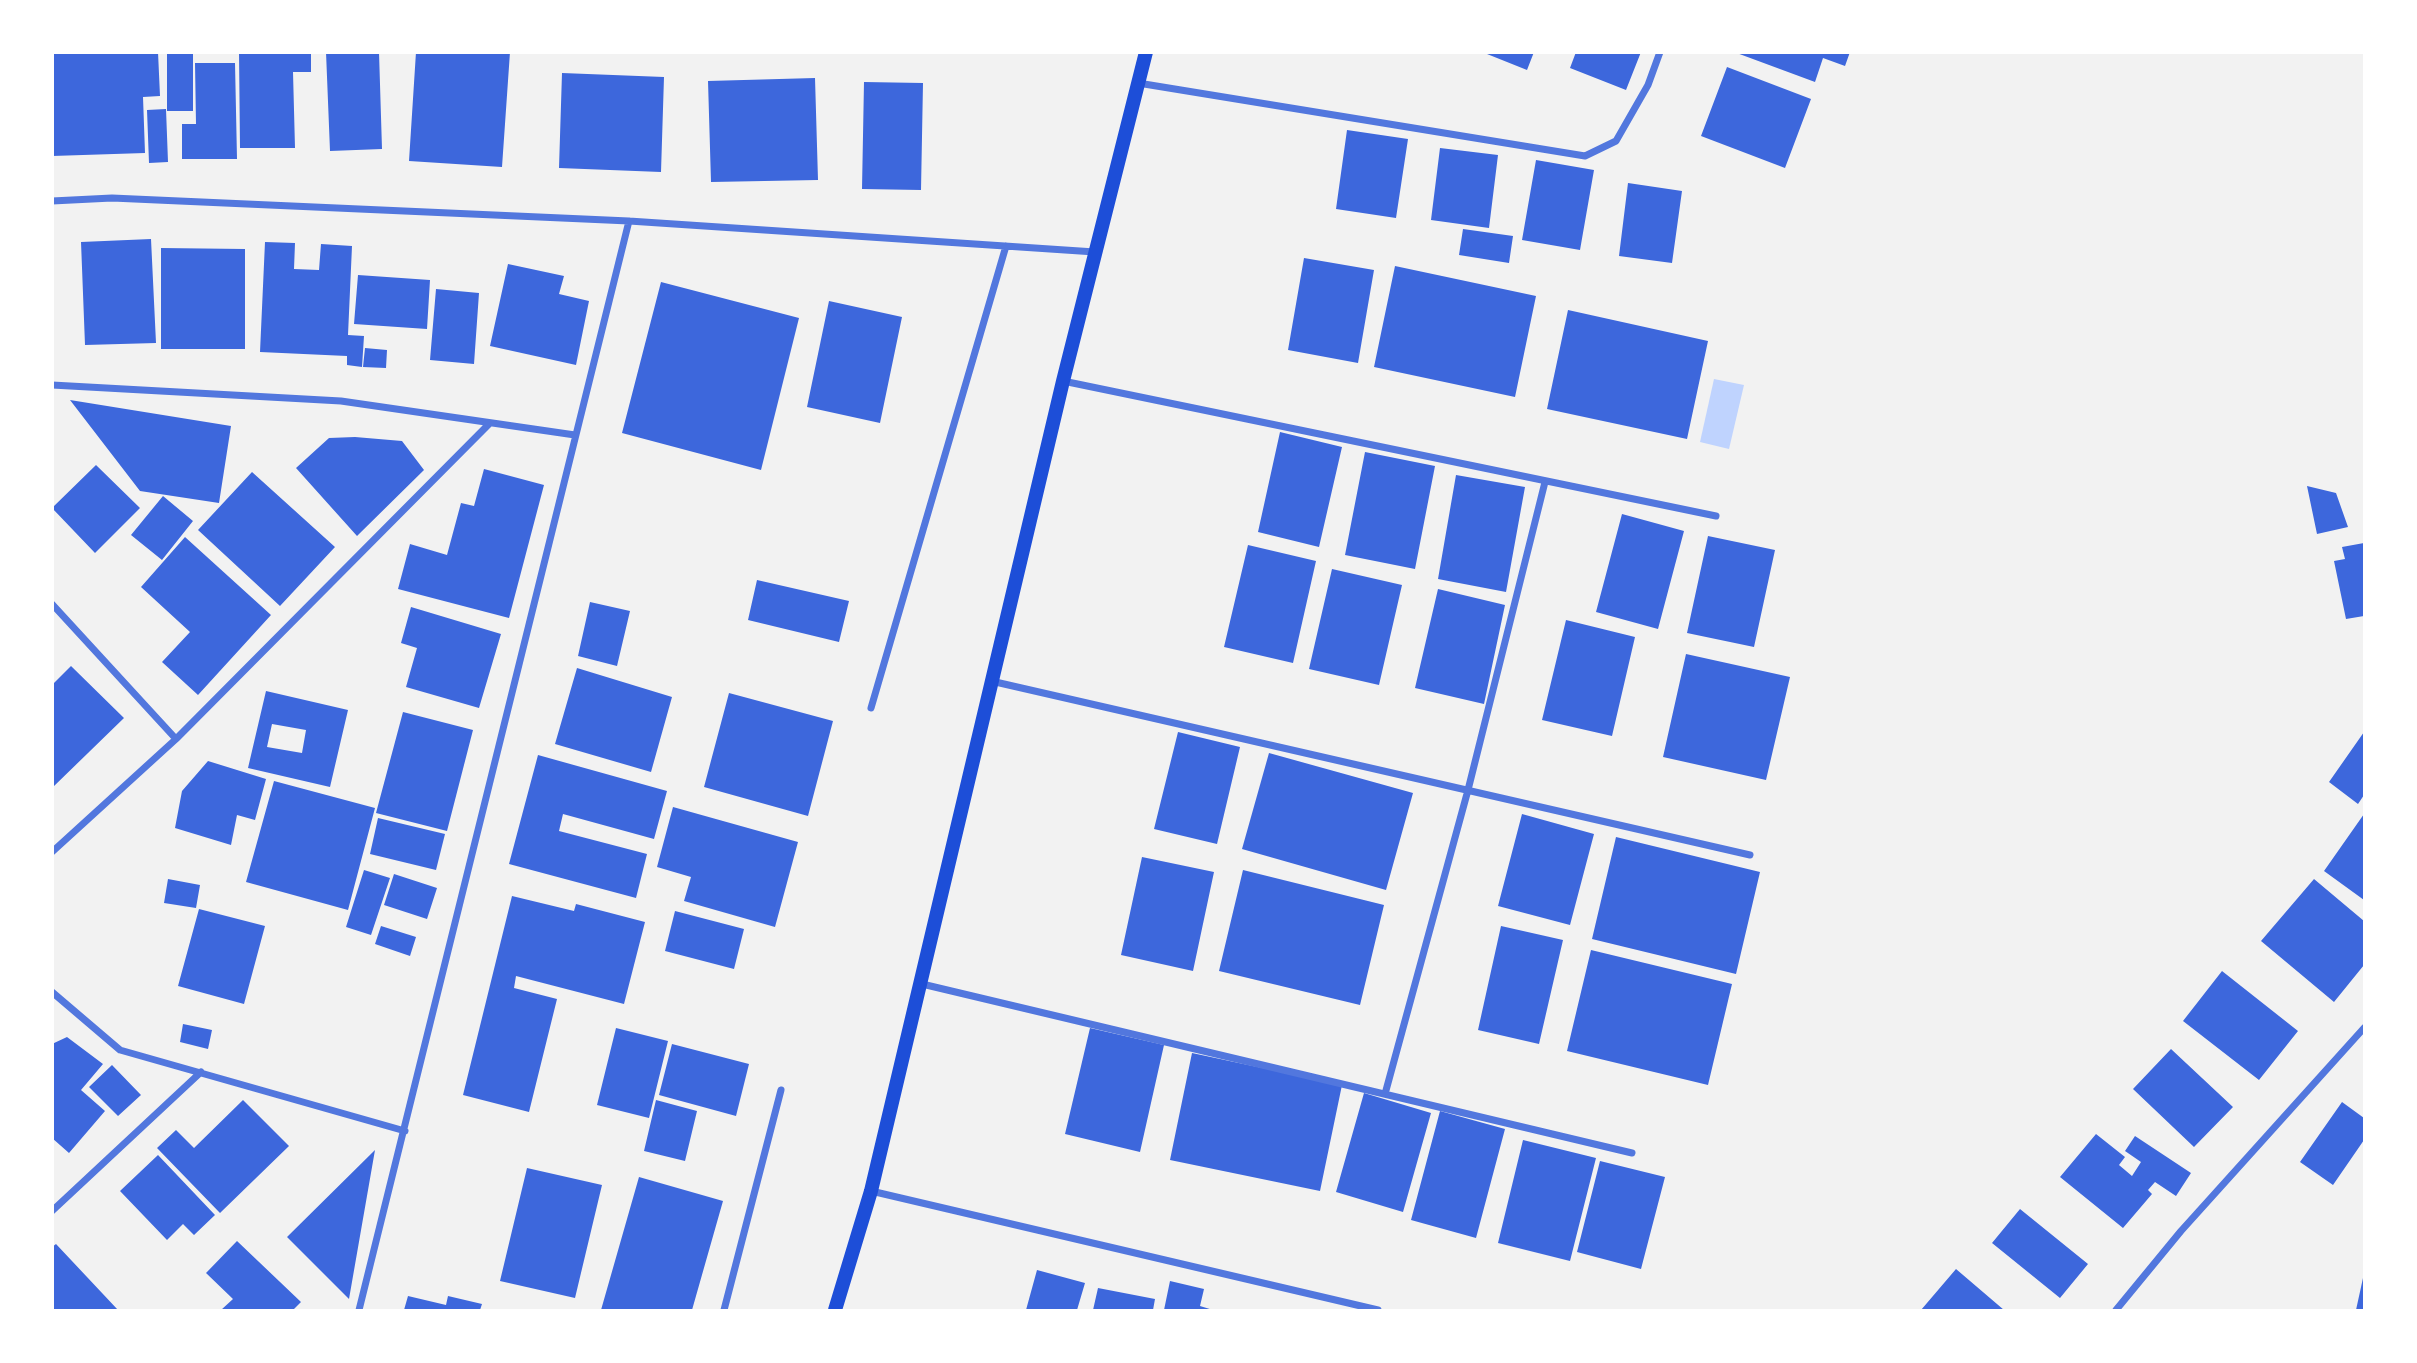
<!DOCTYPE html>
<style>
body{margin:0}
#map{position:relative;width:2417px;height:1363px;overflow:hidden;background:#f2f2f2;font-family:"Fira Sans Condensed",sans-serif}
canvas{display:block}
.frame{position:absolute;inset:0;border:54px solid #fff;pointer-events:none}
</style>
<div id="map">
<canvas width="2417" height="1363"></canvas>
<div class="frame"></div>
</div>
<script>
const c = document.querySelector('canvas').getContext('2d');
c.lineJoin = 'round';
function fill(path, color) {
  c.fillStyle = color;
  c.fill(path, 'evenodd');
}
function shape(rows) {
  const path = new Path2D();
  for (const r of rows) {
    path.moveTo(r[0], r[1]);
    for (let i = 2; i < r.length; i += 2) path.lineTo(r[i], r[i + 1]);
  }
  return path;
}
function trace(path, color, width, dash) {
  c.strokeStyle = color;
  c.lineWidth = width;
  c.lineCap = dash ? 'butt' : 'round';
  c.setLineDash(dash || []);
  c.stroke(path);
}
fill(shape([
 [1714,379,1744,385,1729,449,1700,442]
]), '#bfd3fe');
fill(shape([
 [52,52,158,52,160,96,143,97,145,153,52,156],
 [167,52,193,52,193,111,167,111],
 [239,52,311,52,311,72,293,72,295,148,240,148],
 [326,52,379,52,382,149,330,151],
 [416,52,510,52,502,167,409,161],
 [1482,52,1534,52,1527,70],
 [1576,52,1641,52,1626,90,1570,68],
 [1734,52,1850,52,1845,66,1823,58,1815,82],
 [195,63,235,63,237,159,182,159,182,124,196,124],
 [1727,67,1811,99,1785,168,1701,136],
 [562,73,664,77,661,172,559,168],
 [815,78,818,180,711,182,708,81],
 [864,82,923,83,921,190,862,189],
 [166,109,168,162,149,163,147,110],
 [1347,130,1408,139,1396,218,1336,209],
 [1440,148,1498,155,1489,228,1431,220],
 [1536,160,1594,170,1580,250,1522,240],
 [1628,183,1682,191,1672,263,1619,256],
 [1463,229,1513,236,1509,263,1459,255],
 [151,239,156,343,85,345,81,242],
 [265,242,295,243,294,269,319,270,321,244,352,246,348,335,364,336,362,367,347,365,347,356,260,352],
 [161,248,245,249,245,349,161,349],
 [1304,258,1374,270,1358,363,1288,350],
 [508,264,564,276,559,294,589,301,576,365,490,346],
 [1395,266,1536,296,1515,397,1374,367],
 [358,275,430,280,427,329,354,324],
 [661,282,799,318,761,470,622,433],
 [436,289,479,293,474,364,430,360],
 [829,301,902,317,880,423,807,407],
 [1568,310,1708,341,1687,439,1547,409],
 [365,348,387,350,386,368,363,367],
 [70,400,231,426,219,503,140,491],
 [1280,432,1342,447,1319,547,1258,532],
 [355,437,402,441,424,470,357,536,296,468,329,438],
 [1365,452,1435,466,1415,569,1345,555],
 [96,465,140,508,95,553,52,508],
 [484,469,544,485,509,618,398,589,410,544,447,555,461,503,474,506],
 [252,472,335,547,280,606,198,530],
 [1456,475,1525,487,1506,592,1438,579],
 [2307,486,2336,493,2348,527,2317,534],
 [163,496,193,521,162,560,131,535],
 [1622,514,1684,531,1658,629,1596,612],
 [1708,536,1775,550,1754,647,1687,633],
 [185,537,271,615,198,695,162,662,190,632,141,587],
 [2364,543,2364,616,2346,619,2334,561,2345,559,2342,547],
 [1248,545,1316,561,1293,663,1224,647],
 [1332,569,1402,585,1379,685,1309,669],
 [757,580,849,601,839,642,748,620],
 [1438,589,1505,605,1484,704,1415,688],
 [590,602,630,611,617,666,578,656],
 [411,607,501,634,479,708,406,687,417,648,401,643],
 [1566,620,1635,637,1612,736,1542,720],
 [1686,654,1790,677,1766,780,1663,757],
 [71,666,124,718,52,788,52,685],
 [577,668,672,697,651,772,555,744],
 [266,691,348,710,330,787,248,768],
 [272,724,306,730,302,753,267,747],
 [729,693,833,721,808,816,704,787],
 [403,712,473,730,447,831,376,813],
 [1178,732,1240,747,1217,844,1154,829],
 [2364,732,2364,795,2358,804,2329,782],
 [1269,753,1413,793,1386,890,1242,849],
 [538,755,667,791,654,839,563,814,559,831,647,854,636,898,509,864],
 [208,761,266,779,255,820,237,815,231,845,175,828,182,791],
 [274,781,375,808,348,910,246,882],
 [673,807,798,842,775,927,684,901,691,877,657,867],
 [1522,814,1594,834,1570,925,1498,906],
 [2364,814,2364,900,2324,871],
 [378,818,445,834,436,870,370,854],
 [1616,837,1760,872,1736,974,1592,939],
 [1142,857,1214,872,1193,971,1121,955],
 [364,870,390,878,371,935,346,927],
 [1243,870,1384,905,1360,1005,1219,971],
 [394,874,437,888,427,919,384,905],
 [168,879,200,885,196,908,164,903],
 [2314,879,2364,921,2364,965,2334,1002,2261,941],
 [512,896,574,911,576,904,645,922,624,1004,516,976,514,988,557,999,529,1112,463,1095],
 [199,909,265,926,244,1004,178,986],
 [675,911,744,929,734,969,665,951],
 [381,926,416,937,410,956,375,944],
 [1501,926,1563,940,1539,1044,1478,1030],
 [1591,950,1732,984,1708,1085,1567,1051],
 [2222,971,2298,1031,2259,1080,2183,1021],
 [183,1024,212,1030,208,1049,180,1042],
 [616,1028,668,1041,649,1118,597,1105],
 [1090,1028,1164,1045,1140,1152,1065,1134],
 [67,1037,103,1064,81,1090,105,1111,69,1153,52,1138,52,1044],
 [672,1044,749,1064,736,1116,659,1095],
 [2171,1049,2233,1107,2194,1147,2133,1089],
 [1192,1053,1342,1085,1320,1191,1170,1160],
 [112,1065,141,1095,118,1116,89,1087],
 [1364,1093,1431,1113,1403,1212,1336,1192],
 [243,1100,289,1146,220,1213,157,1148,176,1130,194,1148],
 [656,1100,697,1111,685,1161,644,1151],
 [2342,1102,2364,1118,2364,1140,2333,1185,2300,1162],
 [1440,1111,1505,1129,1476,1238,1411,1220],
 [2096,1134,2125,1157,2119,1165,2132,1176,2141,1162,2125,1151,2135,1136,2191,1173,2176,1196,2155,1182,2148,1190,2152,1194,2123,1228,2060,1177],
 [1523,1140,1596,1158,1570,1261,1498,1243],
 [375,1150,349,1299,287,1237],
 [158,1155,215,1215,194,1235,183,1224,167,1240,120,1191],
 [1600,1161,1665,1177,1641,1269,1577,1252],
 [527,1168,602,1185,575,1298,500,1281],
 [639,1177,723,1201,692,1310,601,1310],
 [2020,1209,2088,1264,2060,1298,1992,1243],
 [237,1241,301,1302,293,1310,221,1310,233,1299,206,1273],
 [56,1244,118,1310,52,1310,52,1247],
 [1956,1269,2004,1310,1921,1310],
 [1037,1270,1085,1283,1077,1310,1026,1310],
 [2363,1278,2364,1310,2356,1310],
 [1170,1281,1204,1289,1200,1306,1213,1310,1164,1310],
 [1098,1288,1155,1299,1153,1310,1093,1310],
 [408,1296,446,1305,448,1296,482,1304,480,1310,404,1310]
]), '#3d67dc');
trace(shape([
 [1138,83,1585,156,1616,141,1648,85,1660,52],
 [52,201,112,198,629,221,1095,252],
 [1063,381,1716,516],
 [52,385,341,401,575,435],
 [52,604,176,739],
 [991,681,1750,855],
 [871,708,1006,246],
 [52,852,176,739,489,424],
 [922,984,1632,1153],
 [52,992,120,1050,405,1131],
 [1385,1094,1468,790,1545,482],
 [871,1191,1378,1310],
 [52,1211,201,1072],
 [359,1310,629,221],
 [724,1310,781,1090],
 [2116,1310,2181,1231,2364,1028]
]), '#5277de', 7);
trace(shape([
 [835,1310,871,1191,1063,381,1146,52]
]), '#1d4ed8', 14);
</script>
